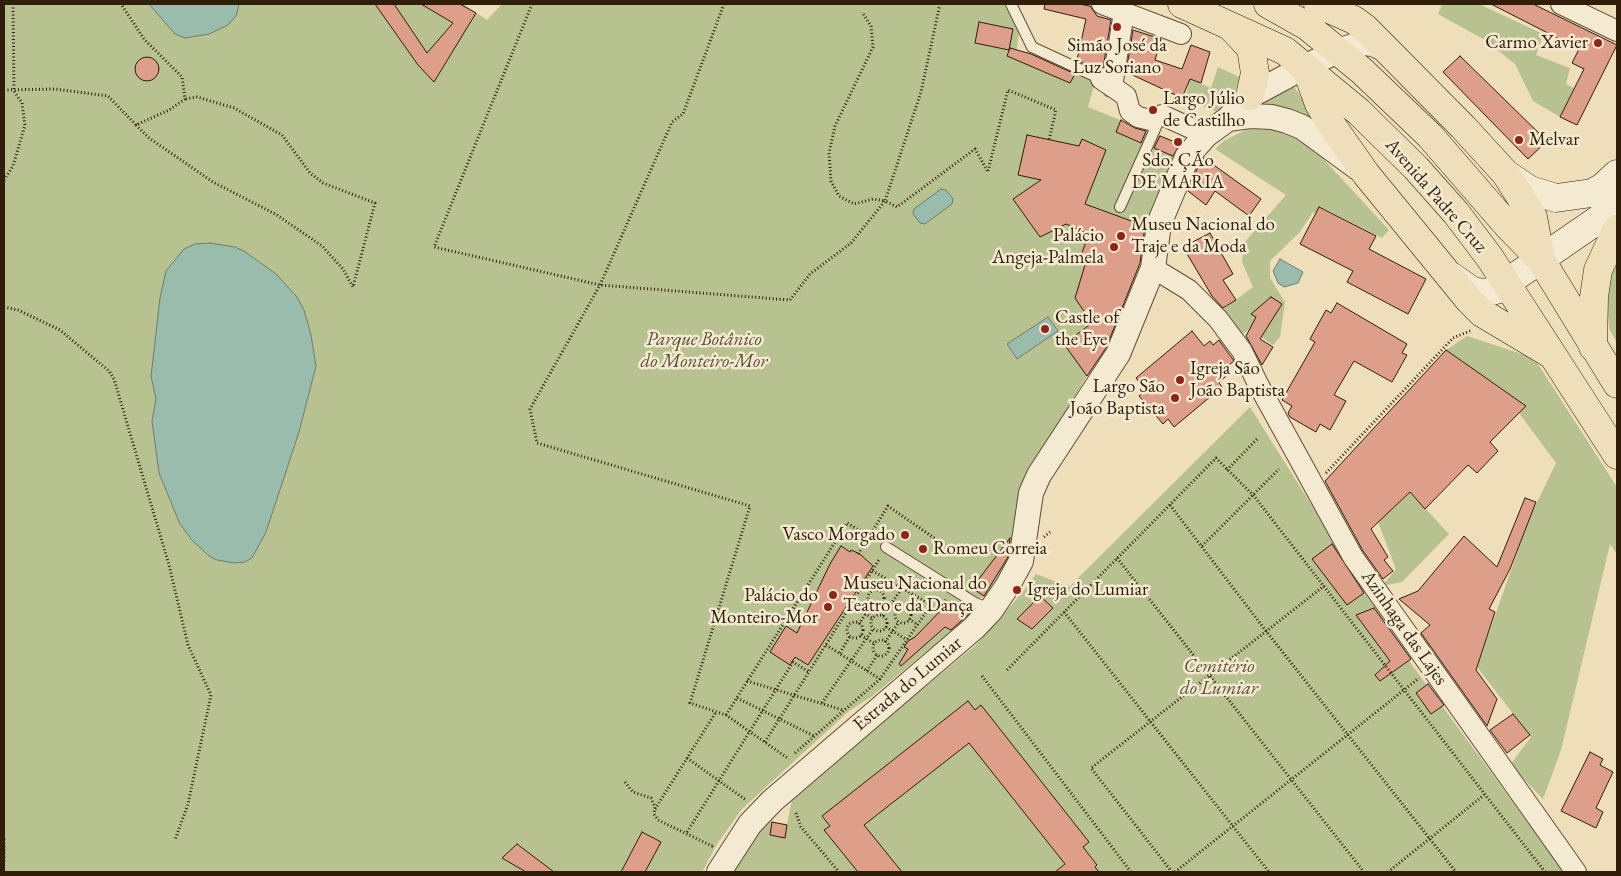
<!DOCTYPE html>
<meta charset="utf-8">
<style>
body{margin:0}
#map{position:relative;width:1621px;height:876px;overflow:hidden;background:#eedeba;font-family:"EB Garamond",serif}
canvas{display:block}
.frame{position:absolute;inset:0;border:5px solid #301e0b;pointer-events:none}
</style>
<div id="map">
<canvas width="1621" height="876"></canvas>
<div class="frame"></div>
</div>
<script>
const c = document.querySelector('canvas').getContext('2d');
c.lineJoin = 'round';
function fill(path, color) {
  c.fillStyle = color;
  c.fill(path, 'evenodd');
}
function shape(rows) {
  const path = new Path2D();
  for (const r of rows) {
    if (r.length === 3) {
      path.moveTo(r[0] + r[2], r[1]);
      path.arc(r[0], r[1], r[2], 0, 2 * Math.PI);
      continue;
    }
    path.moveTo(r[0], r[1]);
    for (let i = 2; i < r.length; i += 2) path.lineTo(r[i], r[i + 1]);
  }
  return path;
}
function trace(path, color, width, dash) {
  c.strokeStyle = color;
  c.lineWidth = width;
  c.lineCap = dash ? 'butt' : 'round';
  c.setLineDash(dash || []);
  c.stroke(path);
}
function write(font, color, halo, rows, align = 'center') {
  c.font = font + ' "EB Garamond",serif';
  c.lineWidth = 5;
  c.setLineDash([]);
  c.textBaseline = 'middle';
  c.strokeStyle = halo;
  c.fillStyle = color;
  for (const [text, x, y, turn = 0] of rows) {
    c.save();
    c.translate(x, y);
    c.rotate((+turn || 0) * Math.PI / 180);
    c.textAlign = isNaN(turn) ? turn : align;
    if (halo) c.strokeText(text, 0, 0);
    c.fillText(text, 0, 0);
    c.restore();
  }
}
fill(shape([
 [4,4,463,4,487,20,502,4,1004,4,1019,30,1017,50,1042,57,1095,82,1088,107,1184,146,1147,237,1140,256,1142,258,1109,344,1104,352,1102,351,1031,469,1009,565,985,597,980,598,971,610,972,614,871,697,849,711,742,809,717,844,702,872,4,872],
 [1442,4,1479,4,1543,34,1536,55,1570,68,1566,84,1574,88,1560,117,1533,101,1515,64,1485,40,1438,14],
 [1218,67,1241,78,1234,94,1217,112,1185,99,1190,79,1211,88],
 [1293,85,1320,127,1256,107,1257,100],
 [1248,129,1276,130,1297,138,1317,152,1389,230,1382,238,1320,207,1316,214,1313,212,1300,232,1270,261,1270,278,1285,302,1280,337,1273,345,1249,329,1238,338,1221,311,1253,287,1242,262,1244,243,1286,195,1215,149,1225,140],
 [1617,255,1617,343,1609,328,1607,303,1608,274],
 [1467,336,1534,358,1617,487,1617,554,1610,544,1561,750,1543,799,1510,765,1531,737,1477,667,1529,519,1556,463,1519,413,1525,406,1446,350],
 [1250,407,1412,665,1564,872,727,872,756,825,772,822,787,824,793,795,975,646,1022,593,1036,574,1069,587],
 [1410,492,1449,534,1402,582,1382,586,1396,569,1378,522]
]), '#b8c190');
const water = shape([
 [149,4,239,4,239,5,236,16,228,25,209,34,185,38,175,34,149,4],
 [941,189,946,190,953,199,952,204,925,224,920,223,913,214,914,209,941,189],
 [210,243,235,247,244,251,276,274,297,297,304,310,311,335,316,366,299,432,266,532,252,558,245,562,234,563,217,560,209,556,192,540,180,524,159,473,152,421,156,399,151,376,160,298,166,271,184,249,195,244,210,243],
 [1280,259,1303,272,1298,283,1284,287,1278,283,1273,271,1280,259],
 [1048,317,1058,331,1017,359,1007,344,1048,317]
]);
fill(water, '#9abcad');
trace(water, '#707d6c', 1);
const building = shape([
 [375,4,394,4,427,53,453,23,421,4,460,4,476,13,434,82,418,65,375,4],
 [1045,4,1079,4,1090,6,1097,16,1111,20,1103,68,1095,69,1077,60,1086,19,1044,9,1045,4],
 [1491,4,1533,4,1617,45,1577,125,1560,117,1584,69,1572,63,1579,49,1491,4],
 [979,22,1013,29,1009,50,975,43,979,22],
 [1133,30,1161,39,1155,60,1182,69,1191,45,1210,52,1201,83,1190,79,1182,98,1126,72,1133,30],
 [1010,48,1031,54,1075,74,1070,83,1007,56,1010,48],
 [1460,56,1547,141,1528,159,1443,72,1460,56],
 [147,69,12],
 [1121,120,1135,128,1146,131,1141,143,1116,132,1121,120],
 [1027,135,1079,146,1082,139,1106,150,1085,204,1145,226,1140,263,1106,348,1087,376,1064,344,1092,323,1075,298,1085,265,1078,263,1089,234,1066,224,1040,237,1013,199,1041,180,1018,175,1027,135],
 [1160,136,1180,144,1173,156,1154,148,1160,136],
 [1204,158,1261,199,1249,216,1215,191,1206,205,1188,191,1199,164,1204,158],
 [1319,207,1376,236,1369,249,1426,279,1408,314,1347,282,1353,271,1300,244,1319,207],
 [1210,233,1233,274,1223,280,1236,300,1223,308,1212,296,1183,247,1210,233],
 [1271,297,1282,304,1260,339,1273,347,1262,365,1246,336,1256,317,1251,314,1271,297],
 [1337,303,1407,344,1402,353,1407,355,1392,382,1354,361,1334,395,1346,401,1330,430,1320,424,1316,432,1290,417,1288,413,1292,406,1282,400,1315,342,1310,339,1326,310,1331,313,1337,303],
 [1192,331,1204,346,1210,341,1213,345,1219,340,1234,361,1224,369,1228,374,1219,383,1222,387,1174,427,1168,419,1163,424,1139,396,1146,390,1136,378,1192,331],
 [1446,350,1526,406,1490,442,1498,451,1477,473,1468,465,1425,509,1410,492,1371,529,1388,557,1384,560,1393,571,1383,579,1363,551,1325,481,1446,350],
 [1525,498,1536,502,1510,569,1489,609,1495,612,1476,670,1497,699,1487,726,1421,633,1430,625,1399,599,1418,591,1464,536,1497,567,1525,498],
 [1010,538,1008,557,984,596,972,588,1010,538],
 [1332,544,1364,593,1347,605,1312,559,1332,544],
 [841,546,850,552,851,550,860,554,873,566,808,665,795,657,790,665,770,652,786,626,797,633,830,564,841,546],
 [1040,596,1053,608,1032,629,1017,619,1040,596],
 [950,601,970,613,951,630,945,627,901,666,899,664,908,649,904,647,908,641,915,637,950,601],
 [1374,608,1411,659,1380,681,1375,675,1390,661,1356,615,1374,608],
 [1428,684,1444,705,1431,714,1416,693,1428,684],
 [968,701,975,710,981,705,1089,842,1083,847,1097,865,1095,867,1099,872,1055,872,1065,864,969,743,864,825,902,872,858,872,824,830,830,826,822,816,968,701],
 [1513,714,1530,735,1507,753,1490,730,1513,714],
 [1590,752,1603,759,1600,765,1613,772,1596,808,1603,812,1596,828,1561,811,1590,752],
 [772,822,787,825,785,838,770,835,772,822],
 [642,832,661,842,645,872,621,872,642,832],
 [517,844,554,872,526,872,502,858,517,844]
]);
fill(building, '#dd9f8a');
trace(building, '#301e0b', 1);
const service = shape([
 [1011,4,1032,47,1101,79],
 [1120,207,1160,118],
 [886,547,975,603,991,609]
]);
const minor = shape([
 [1102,4,1181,34],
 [1561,4,1617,31],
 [1101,79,1126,96,1130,111,1138,117,1150,120,1162,115,1206,135],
 [1112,87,1124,12],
 [1153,268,1189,290,1218,319,1242,351,1258,384,1353,557,1576,872]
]);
const tertiary = shape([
 [1228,119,1250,116,1272,117,1287,121,1302,127,1358,168],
 [719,872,750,824,772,801,974,628,991,610,1008,585,1021,561,1031,493,1039,475,1118,354,1153,268,1159,224,1187,157,1197,145,1206,135,1228,119,1250,96,1306,66,1338,51,1362,43,1373,44,1384,49]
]);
const secondary = shape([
 [1506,174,1530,190,1556,198,1592,193,1603,187,1617,174],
 [1451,276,1472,291,1484,293,1496,290,1602,217,1617,203]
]);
const trunk = shape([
 [1182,4,1285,51,1359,112,1416,168,1456,213,1490,258,1617,455],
 [1268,4,1307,26,1362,71,1430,136,1508,226,1541,260,1617,384],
 [1318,4,1354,20,1365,28,1463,127,1506,174,1533,217,1541,260],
 [1230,26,1251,48,1255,73,1250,96],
 [1306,68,1319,104,1329,121,1366,174,1469,300,1482,313,1549,353],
 [1593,347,1594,297,1598,270,1617,229]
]);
trace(service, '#604e37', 12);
trace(minor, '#604e37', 22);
trace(tertiary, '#604e37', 26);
trace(secondary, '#301e0b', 29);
trace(trunk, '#301e0b', 29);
trace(shape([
 [532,4,434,247,600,285,790,300,810,274,851,243,885,201,873,199,854,204,839,196,831,181,829,153,835,126,873,47,871,26,862,12],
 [724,4,683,114,672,122,600,285,530,409,537,443,750,506,690,703,726,715,789,759],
 [940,4,921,92,885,201,897,207,975,149,988,172],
 [4,90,55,89,108,96,136,125,169,110,185,99,182,77,144,39,121,4],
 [136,125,149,138,213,182,277,215,322,246,343,269,353,287,375,203,323,183,310,173,282,135,234,108,197,97,185,99],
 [988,171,1008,90,1056,110,1049,140],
 [4,180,13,166,25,125,22,103,14,91,13,4],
 [4,307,18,310,60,330,109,371,114,379,169,565,188,645,211,695,188,804,175,840],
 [1227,470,1258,438],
 [1326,473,1453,338,1472,330],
 [1170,505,1266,631,1456,872],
 [1044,537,1050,532],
 [1202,546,1279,469],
 [858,554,888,506,937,540],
 [1117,558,1364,872],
 [876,598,8],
 [881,591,888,580],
 [883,602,896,611],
 [850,604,872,618],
 [930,607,936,611,947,599],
 [903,615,8],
 [907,609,915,596],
 [1064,612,1269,872],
 [879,623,8],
 [883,616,902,588],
 [909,619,918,625],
 [855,630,8],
 [859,624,872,604],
 [886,627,907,640],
 [861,635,875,644],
 [881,648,8],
 [885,642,899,622],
 [826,645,880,679],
 [840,653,850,636],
 [1007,670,1216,458,1254,496,1545,872],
 [867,671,877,655],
 [982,676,1131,872],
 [747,681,843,710],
 [737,698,814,736],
 [822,703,873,629],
 [726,715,847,523,877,541],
 [765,742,880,558],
 [795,753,880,679,931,605,871,570],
 [687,758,746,800],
 [625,782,633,792,651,798,655,807,654,814,658,820,712,846,713,845],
 [655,809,716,712],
 [796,813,801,827,839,872],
 [687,832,793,662,809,672],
 [4,839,4,862],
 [1172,872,1091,768,1324,586],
 [1175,872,1419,678],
 [1388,872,1484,795]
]), '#301e0b', 3, [1, 2.5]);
trace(service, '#f4ead2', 10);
trace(minor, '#f4ead2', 20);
trace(tertiary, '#f4ead2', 24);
trace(secondary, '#f4ead2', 28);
trace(trunk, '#eedeba', 28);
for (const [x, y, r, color] of [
 [1117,27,5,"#8f2418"],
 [1598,43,5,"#8f2418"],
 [1153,110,5,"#8f2418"],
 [1519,140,5,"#8f2418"],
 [1178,142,5,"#8f2418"],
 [1121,236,5,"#8f2418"],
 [1114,247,5,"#8f2418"],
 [1045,329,5,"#8f2418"],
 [1180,380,5,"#8f2418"],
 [1175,398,5,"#8f2418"],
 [905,535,5,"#8f2418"],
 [923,549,5,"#8f2418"],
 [1017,590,5,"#8f2418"],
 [833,595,5,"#8f2418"],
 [828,607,5,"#8f2418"]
]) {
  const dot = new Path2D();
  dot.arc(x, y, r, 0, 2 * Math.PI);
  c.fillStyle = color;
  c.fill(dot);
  trace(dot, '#f4ead2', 2);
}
write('19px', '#301e0b', '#f4ead2', [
 ["Carmo Xavier",1588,43,"right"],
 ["Simão José da",1117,46,"center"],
 ["Luz Soriano",1117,68,"center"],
 ["Largo Júlio",1163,99],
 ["de Castilho",1163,121],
 ["Melvar",1529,140],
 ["Sdo. ÇÃo",1178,161,"center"],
 ["DE MARIA",1178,183,"center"],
 ["Museu Nacional do",1131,225],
 ["Traje e da Moda",1131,247],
 ["Palácio",1104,236,"right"],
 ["Angeja-Palmela",1104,258,"right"],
 ["Castle of",1055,318],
 ["the Eye",1055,340],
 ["Igreja São",1190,369],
 ["João Baptista",1190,391],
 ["Largo São",1165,387,"right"],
 ["João Baptista",1165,409,"right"],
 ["Vasco Morgado",895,535,"right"],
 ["Romeu Correia",933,549],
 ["Museu Nacional do",843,584],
 ["Teatro e da Dança",843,606],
 ["Igreja do Lumiar",1027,590],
 ["Palácio do",818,596,"right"],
 ["Monteiro-Mor",818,618,"right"]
], 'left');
write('19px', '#301e0b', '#f4ead2', [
 ["Avenida Padre Cruz",1436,196,49],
 ["Azinhaga das Lajes",1404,628,55],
 ["Estrada do Lumiar",908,684,-40]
]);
write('italic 19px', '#594f33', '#f4ead2', [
 ["Parque Botânico",704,340],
 ["do Monteiro-Mor",704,362],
 ["Cemitério",1219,667],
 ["do Lumiar",1219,689]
]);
</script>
